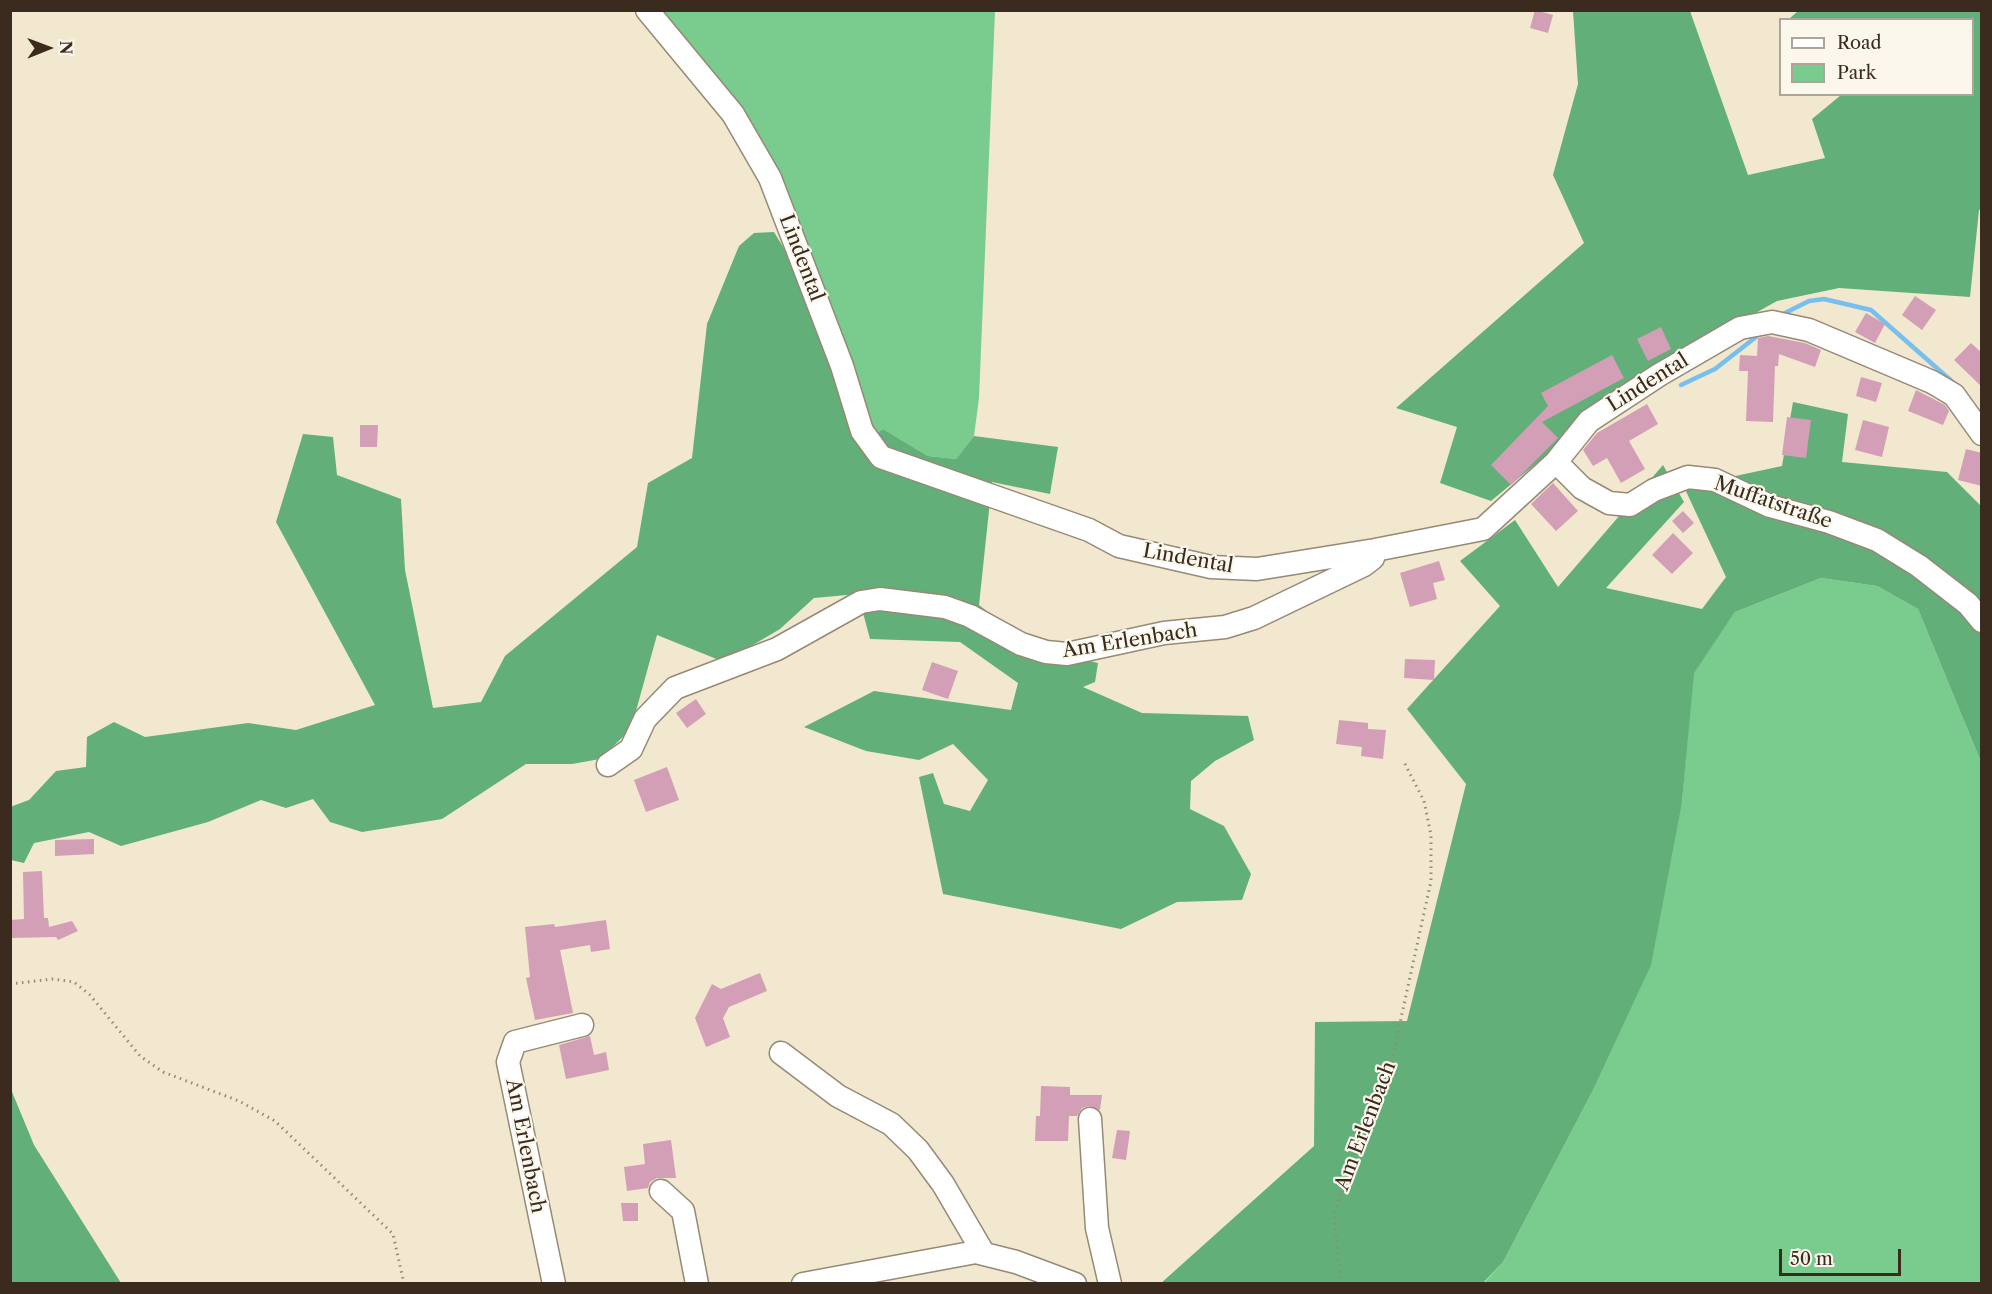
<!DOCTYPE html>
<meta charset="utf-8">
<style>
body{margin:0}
#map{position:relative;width:1992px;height:1294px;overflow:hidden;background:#f1e8cf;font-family:"Libre Caslon Text",serif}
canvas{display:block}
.frame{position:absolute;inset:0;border:12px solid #3b2a1e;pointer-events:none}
.legend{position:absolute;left:1779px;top:18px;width:195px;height:78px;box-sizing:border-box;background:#fbf7ec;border:2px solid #aea59a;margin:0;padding:8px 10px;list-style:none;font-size:18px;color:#3b2a1e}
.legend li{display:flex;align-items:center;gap:12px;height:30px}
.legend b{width:30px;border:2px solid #aea59a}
.north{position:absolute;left:18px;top:18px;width:60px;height:60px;-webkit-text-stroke:4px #fbf7ec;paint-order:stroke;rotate:89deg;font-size:16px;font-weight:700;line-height:24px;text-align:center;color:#3b2a1e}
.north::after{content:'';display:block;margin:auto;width:21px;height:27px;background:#3b2a1e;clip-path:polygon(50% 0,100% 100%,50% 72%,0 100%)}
.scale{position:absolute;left:1779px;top:1249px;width:122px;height:27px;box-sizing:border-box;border:3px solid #3b2a1e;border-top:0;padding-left:8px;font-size:18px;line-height:21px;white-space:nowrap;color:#3b2a1e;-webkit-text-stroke:4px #fbf7ec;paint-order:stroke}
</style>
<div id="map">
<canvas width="1992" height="1294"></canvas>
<div class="frame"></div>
<ul class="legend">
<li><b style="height:8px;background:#fff"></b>Road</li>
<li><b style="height:16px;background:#79cb8e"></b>Park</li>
</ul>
<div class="north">N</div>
<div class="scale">50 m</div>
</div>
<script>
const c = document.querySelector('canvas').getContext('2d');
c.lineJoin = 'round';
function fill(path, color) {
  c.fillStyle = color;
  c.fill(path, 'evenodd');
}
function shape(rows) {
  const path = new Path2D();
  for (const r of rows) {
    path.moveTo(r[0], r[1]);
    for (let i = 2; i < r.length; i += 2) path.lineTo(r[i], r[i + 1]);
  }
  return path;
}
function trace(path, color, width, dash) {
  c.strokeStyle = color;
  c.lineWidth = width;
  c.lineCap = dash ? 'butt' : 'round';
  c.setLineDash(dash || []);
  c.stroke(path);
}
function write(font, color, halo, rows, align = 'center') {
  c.font = font + ' "Libre Caslon Text",serif';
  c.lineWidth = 4.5;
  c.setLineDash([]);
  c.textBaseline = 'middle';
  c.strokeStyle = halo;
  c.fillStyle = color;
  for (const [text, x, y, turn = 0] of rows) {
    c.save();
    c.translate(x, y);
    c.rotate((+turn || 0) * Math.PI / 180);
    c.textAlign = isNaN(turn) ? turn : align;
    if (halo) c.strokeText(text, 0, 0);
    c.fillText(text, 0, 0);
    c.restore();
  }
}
fill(shape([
 [658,11,995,11,979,398,974,436,956,459,928,456,883,429,874,435,795,222],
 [1821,578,1877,586,1918,609,1981,762,1981,1283,1483,1284,1503,1262,1590,1096,1682,802,1693,673,1735,612]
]), '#79cb8e');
fill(shape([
 [1573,11,1690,11,1748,175,1825,158,1812,119,1841,95,1972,94,1972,20,1789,19,1798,11,1981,11,1982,208,1979,210,1970,297,1839,288,1777,301,1639,378,1491,501,1440,483,1457,427,1396,408,1584,243,1553,175,1578,84],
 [774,232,788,255,860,444,883,429,928,456,956,459,974,436,1058,447,1050,494,992,482,979,605,1034,648,1098,663,1095,682,1083,687,1142,713,1248,716,1254,740,1215,761,1191,781,1190,809,1224,826,1251,874,1242,900,1177,902,1121,929,943,894,919,777,933,773,944,804,970,811,988,780,953,744,919,760,866,751,804,727,874,691,1011,710,1018,683,960,642,870,639,858,594,814,598,780,629,724,662,657,635,631,729,600,759,572,764,526,764,442,819,362,832,330,822,313,799,286,808,261,800,208,822,121,846,89,832,34,843,24,863,11,860,10,807,29,800,56,771,86,767,87,737,114,722,145,737,248,723,296,730,375,705,276,522,303,434,333,437,337,475,401,499,405,570,433,708,481,702,505,656,637,547,648,483,692,458,707,324,739,246,754,233],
 [1793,402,1848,414,1842,462,1947,472,1981,506,1981,762,1918,609,1877,586,1821,578,1735,612,1694,673,1682,802,1651,965,1590,1096,1503,1262,1483,1283,1160,1284,1314,1146,1315,1022,1407,1021,1466,784,1407,709,1500,606,1460,561,1515,520,1558,587,1663,465,1684,502,1606,588,1702,609,1726,577,1684,487,1782,466],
 [10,1087,34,1145,121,1283,11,1283]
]), '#62af79');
trace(shape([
 [1781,315,1809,301,1824,299,1871,310,1956,385],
 [1681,385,1715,369,1756,337]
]), '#76bfee', 4.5);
fill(shape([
 [1535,10,1553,15,1548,33,1530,28],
 [1915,296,1936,310,1922,330,1902,315],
 [1866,313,1885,324,1875,343,1855,332],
 [1661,327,1671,349,1648,361,1637,339],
 [1768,336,1805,343,1821,350,1815,367,1779,354,1778,366,1775,366,1773,422,1746,421,1748,371,1739,371,1740,355,1757,356,1758,338],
 [1971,343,1982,353,1982,387,1954,360],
 [1612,355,1624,378,1542,422,1558,438,1511,485,1491,465,1548,406,1541,393],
 [1861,377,1882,383,1876,402,1856,396],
 [1916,390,1945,405,1949,411,1943,425,1908,411],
 [1647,404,1658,424,1629,441,1645,469,1621,483,1607,458,1593,466,1583,450,1597,433],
 [1787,417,1811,420,1806,458,1782,455],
 [1863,420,1889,427,1882,457,1855,450],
 [360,425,378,425,377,447,360,447],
 [1966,449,1982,453,1982,486,1958,480],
 [1553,483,1578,511,1556,531,1531,504],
 [1683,511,1694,523,1683,533,1672,521],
 [1673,533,1693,553,1672,574,1652,555],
 [1439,561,1445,580,1433,583,1437,599,1410,607,1400,573],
 [1405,659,1435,660,1434,680,1404,678],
 [932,662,958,671,948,699,922,690],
 [696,699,706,714,687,728,676,713],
 [1339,720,1368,723,1368,729,1386,730,1383,759,1361,756,1362,747,1336,744],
 [667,767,679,800,646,812,634,780],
 [94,839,94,854,55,856,55,840],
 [42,871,44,918,48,918,49,927,72,921,78,931,58,940,56,937,10,938,10,920,24,919,23,872],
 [606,920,610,949,591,952,590,945,560,950,573,1013,535,1020,526,978,530,977,525,927,554,924,555,927],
 [760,973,767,991,729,1007,723,1018,730,1037,706,1047,695,1018,712,984,721,989],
 [590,1036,594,1055,606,1052,609,1070,566,1079,559,1045],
 [1041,1086,1070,1087,1070,1095,1102,1095,1100,1110,1089,1106,1082,1108,1077,1116,1069,1116,1068,1141,1035,1141,1036,1116,1040,1116],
 [1117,1130,1130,1131,1126,1160,1112,1158],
 [671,1140,676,1178,657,1178,650,1182,648,1188,627,1191,624,1167,645,1164,643,1144],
 [621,1203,638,1203,638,1221,623,1221]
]), '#d39fb6');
const minor = shape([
 [647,10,733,114,770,178,842,366,862,431,881,457,1089,530,1119,546,1211,567,1257,569,1375,550,1483,529,1556,462,1589,421,1659,375,1740,328,1772,322,1809,330,1932,382,1954,395,1982,434],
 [1556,462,1582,488,1609,503,1630,505,1654,490,1688,477,1715,480,1770,506,1829,522,1877,540,1919,566,1968,604,1982,621],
 [608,765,631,749,645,719,675,688,777,649,861,602,880,599,945,607,970,616,1021,644,1046,652,1067,654,1164,633,1225,627,1254,618,1364,565,1373,558,1375,550],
 [781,1053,838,1096,891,1124,918,1150,943,1184,984,1254],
 [1090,1119,1097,1228,1110,1284],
 [661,1191,683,1211,697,1284],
 [554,1284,508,1062,515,1042,582,1025],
 [803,1284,976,1252,1016,1262,1075,1284]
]);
trace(minor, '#968976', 25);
trace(shape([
 [10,984,53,979,74,982,90,995,140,1056,163,1072,239,1101,275,1121,393,1234,404,1284],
 [1341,1284,1334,1214,1355,1147,1386,1087,1431,881,1431,835,1424,801,1404,762]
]), '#968976', 3, [1.5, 4.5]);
trace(minor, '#fff', 22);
write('20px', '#3b2a1e', '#fbf7ec', [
 ["Lindental",801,258,69],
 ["Lindental",1648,383,-32],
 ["Muffatstraße",1773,503,19],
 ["Lindental",1188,559,10],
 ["Am Erlenbach",1130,641,-9],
 ["Am Erlenbach",1366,1126,-69],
 ["Am Erlenbach",525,1146,79]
]);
</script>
